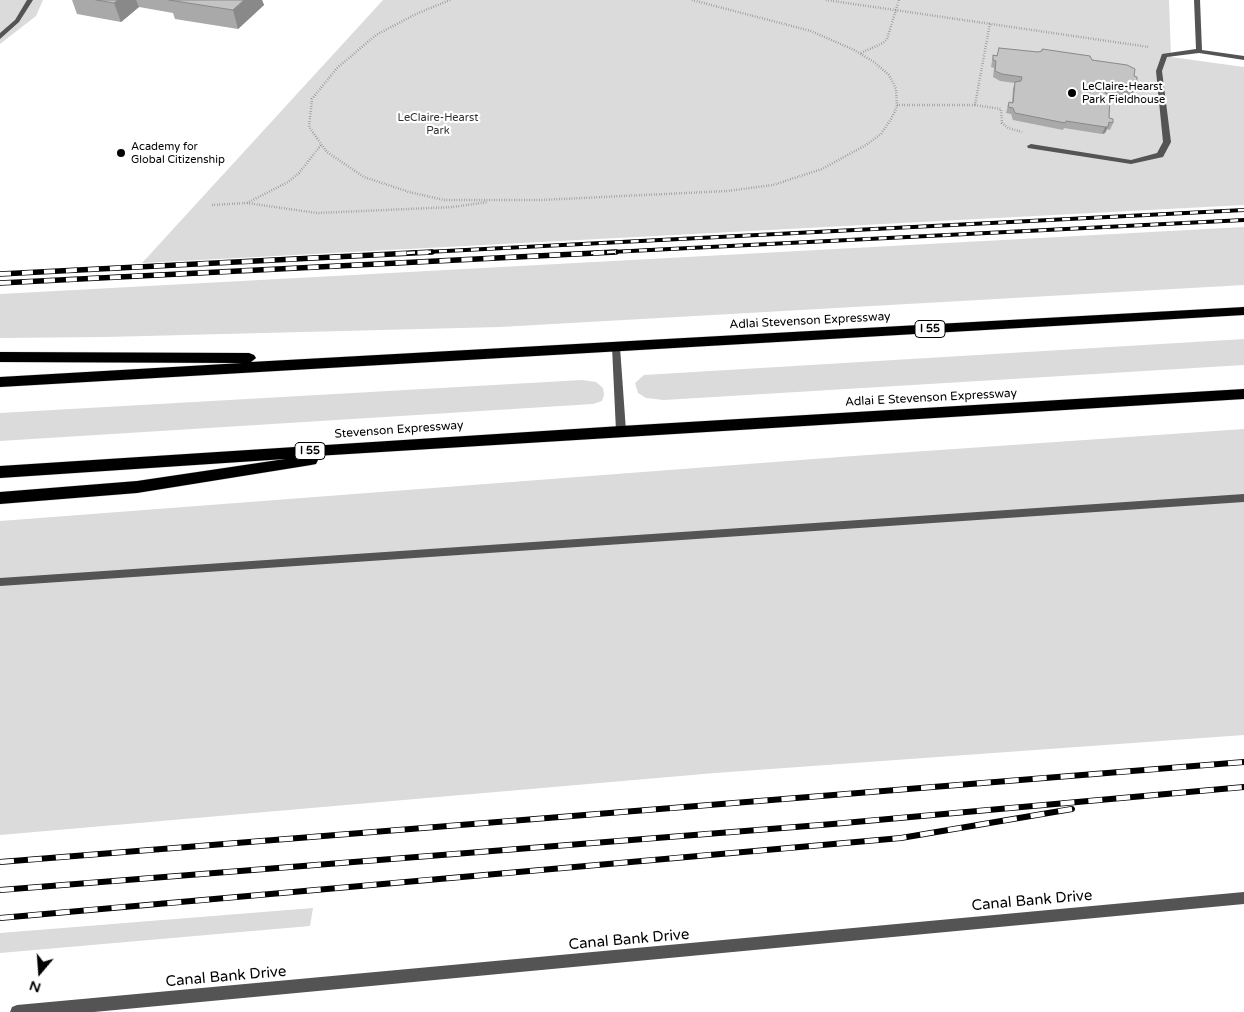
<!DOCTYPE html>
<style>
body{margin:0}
#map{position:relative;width:1244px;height:1012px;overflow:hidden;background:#fff;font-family:"Varela Round",sans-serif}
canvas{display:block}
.north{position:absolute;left:15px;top:947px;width:50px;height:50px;-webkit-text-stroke:4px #fff;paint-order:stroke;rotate:198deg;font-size:14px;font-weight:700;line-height:20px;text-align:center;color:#000}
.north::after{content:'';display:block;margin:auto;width:18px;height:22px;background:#000;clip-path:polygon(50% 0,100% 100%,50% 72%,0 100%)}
</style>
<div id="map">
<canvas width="1244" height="1012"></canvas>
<div class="north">N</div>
</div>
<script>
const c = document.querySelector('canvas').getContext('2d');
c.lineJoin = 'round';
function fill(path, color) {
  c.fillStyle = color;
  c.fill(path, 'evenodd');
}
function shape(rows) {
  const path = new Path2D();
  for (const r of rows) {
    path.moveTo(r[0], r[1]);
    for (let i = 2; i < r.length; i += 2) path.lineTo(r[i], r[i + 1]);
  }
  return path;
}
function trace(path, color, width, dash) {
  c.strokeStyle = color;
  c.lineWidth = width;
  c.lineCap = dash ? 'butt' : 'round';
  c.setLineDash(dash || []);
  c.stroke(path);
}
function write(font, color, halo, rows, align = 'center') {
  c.font = font + ' "Varela Round",sans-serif';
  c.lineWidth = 4.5;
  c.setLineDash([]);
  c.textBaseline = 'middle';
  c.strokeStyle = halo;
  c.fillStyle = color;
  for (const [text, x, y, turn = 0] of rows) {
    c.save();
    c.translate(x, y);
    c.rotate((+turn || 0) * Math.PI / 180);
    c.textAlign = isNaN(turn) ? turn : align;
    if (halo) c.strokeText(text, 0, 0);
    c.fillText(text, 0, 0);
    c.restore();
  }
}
fill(shape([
 [0,0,43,0,36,16,0,44],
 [383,0,1169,0,1171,57,1244,67,1244,205,142,263],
 [1244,227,1244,285,500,327,106,337,0,338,0,294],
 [1244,339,1244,365,664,400,646,398,638,393,635,383,644,375],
 [582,380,596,382,603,388,604,395,602,401,593,404,0,441,0,413],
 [1244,429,1244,735,715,773,0,835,0,521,853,456],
 [313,908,310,926,0,953,0,933]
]), '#dbdbdb');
const highway = shape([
 [1244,307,1244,315,0,387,0,377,242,363,0,362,0,352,249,353,254,355,256,358,251,362,1244,307],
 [1244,389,1244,399,316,456,318,460,316,464,311,465,137,493,0,504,0,492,137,481,285,459,0,478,0,466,621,426,1244,389]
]);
trace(highway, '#dbdbdb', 1);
trace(shape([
 [450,0,416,14,376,35,337,68,312,99,309,127,327,152,364,177,409,192,444,200,541,200,727,191,773,185,822,169,866,145,881,134,891,119,897,107,896,89,889,75,874,62,854,50,811,31,692,0],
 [826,0,1149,47],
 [861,53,883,43,887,39,899,0],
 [897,105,975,105,990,23],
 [975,105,1001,109,1002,123,1008,128,1022,132],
 [247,203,288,182,299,173,321,145],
 [212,205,247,203,317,213,453,207,488,202]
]), '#767676', 2.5, [0.5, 2]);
fill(shape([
 [616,344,620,347,626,431,621,434,616,431,612,347,616,344],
 [1244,494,1244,502,0,586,0,578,1244,494],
 [1244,892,1244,904,94,1012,10,1012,12,1007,17,1005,1244,892]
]), '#545454');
fill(shape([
 [27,0,33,0,19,22,0,39,0,33,15,20,27,0],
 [1194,0,1200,0,1202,50,1244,56,1244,60,1199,53,1167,57,1162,71,1171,142,1163,157,1131,164,1028,148,1027,146,1031,144,1131,160,1157,153,1163,142,1156,71,1162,54,1196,49,1194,0]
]), '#545454');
fill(highway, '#000');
const railFar2 = shape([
 [407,253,1244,210],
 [591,253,1244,220]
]);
const railFar1 = shape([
 [0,274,432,252],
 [0,283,616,252]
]);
const rail = shape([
 [0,862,1244,762],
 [0,890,833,824,1244,787],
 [0,918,901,838,1072,809]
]);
trace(railFar2, '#000', 4);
trace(railFar1, '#000', 5.5);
trace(rail, '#000', 6);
trace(railFar2, '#fff', 2.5, [8]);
trace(railFar1, '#fff', 4, [11]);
trace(rail, '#fff', 4.5, [14]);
fill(shape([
 [72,0,262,0,264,5,238,29,175,19,173,13,139,7,121,22,77,14],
 [993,55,1092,60,1134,76,1137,82,1131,98,1128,99,1110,97,1109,118,1113,123,1110,130,1107,129,1105,133,1102,134,1064,128,1063,130,1013,120,1011,114,1006,113,1009,102,1012,102,1013,88,1015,83,1000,81,993,77,994,68,991,67]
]), '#a9a9a9');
fill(shape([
 [118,0,136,0,139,7,121,22,114,3],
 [244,0,262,0,264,5,238,29,233,10],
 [1134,91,1131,98,1128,99,1131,92],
 [1105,127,1108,127,1105,133,1102,134]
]), '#898989');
const building = shape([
 [96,0,118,0,114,3,96,0],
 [169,0,244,0,233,10,169,0],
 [999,48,1038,52,1042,51,1042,49,1090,56,1092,60,1127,65,1135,69,1134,76,1137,77,1137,82,1134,82,1134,91,1131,92,1105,90,1105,93,1110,96,1109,118,1113,119,1113,123,1109,122,1108,127,1105,127,1066,121,1065,123,1015,113,1013,108,1008,107,1009,102,1013,103,1015,82,1021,81,1022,77,1002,74,995,71,996,61,993,60,993,55,997,56,999,48]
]);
fill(building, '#c4c4c4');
trace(building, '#898989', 1);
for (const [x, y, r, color] of [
 [1072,93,5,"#000"],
 [121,153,5,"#000"]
]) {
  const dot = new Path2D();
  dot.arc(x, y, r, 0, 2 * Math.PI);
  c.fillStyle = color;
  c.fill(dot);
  trace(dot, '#fff', 2);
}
write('11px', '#000', '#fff', [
 ["LeClaire-Hearst",1082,87],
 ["Park Fieldhouse",1082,100],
 ["Academy for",131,147],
 ["Global Citizenship",131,160]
], 'left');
write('11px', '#323232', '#fff', [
 ["LeClaire-Hearst",438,118],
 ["Park",438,131]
]);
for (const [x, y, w] of [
 [930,329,30],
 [310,451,30]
]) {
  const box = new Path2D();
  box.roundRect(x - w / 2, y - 8.5, w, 17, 4);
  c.fillStyle = '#fff';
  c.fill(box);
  trace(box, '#000', 1);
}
write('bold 11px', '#000', null, [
 ["I 55",930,329],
 ["I 55",310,451]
]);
write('12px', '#000', '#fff', [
 ["Adlai Stevenson Expressway",810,321,-3],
 ["Adlai E Stevenson Expressway",931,398,-3],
 ["Stevenson Expressway",399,430,-4]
]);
write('15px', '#000', '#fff', [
 ["Canal Bank Drive",1032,901,-5],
 ["Canal Bank Drive",629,940,-5],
 ["Canal Bank Drive",226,977,-5]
]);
</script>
